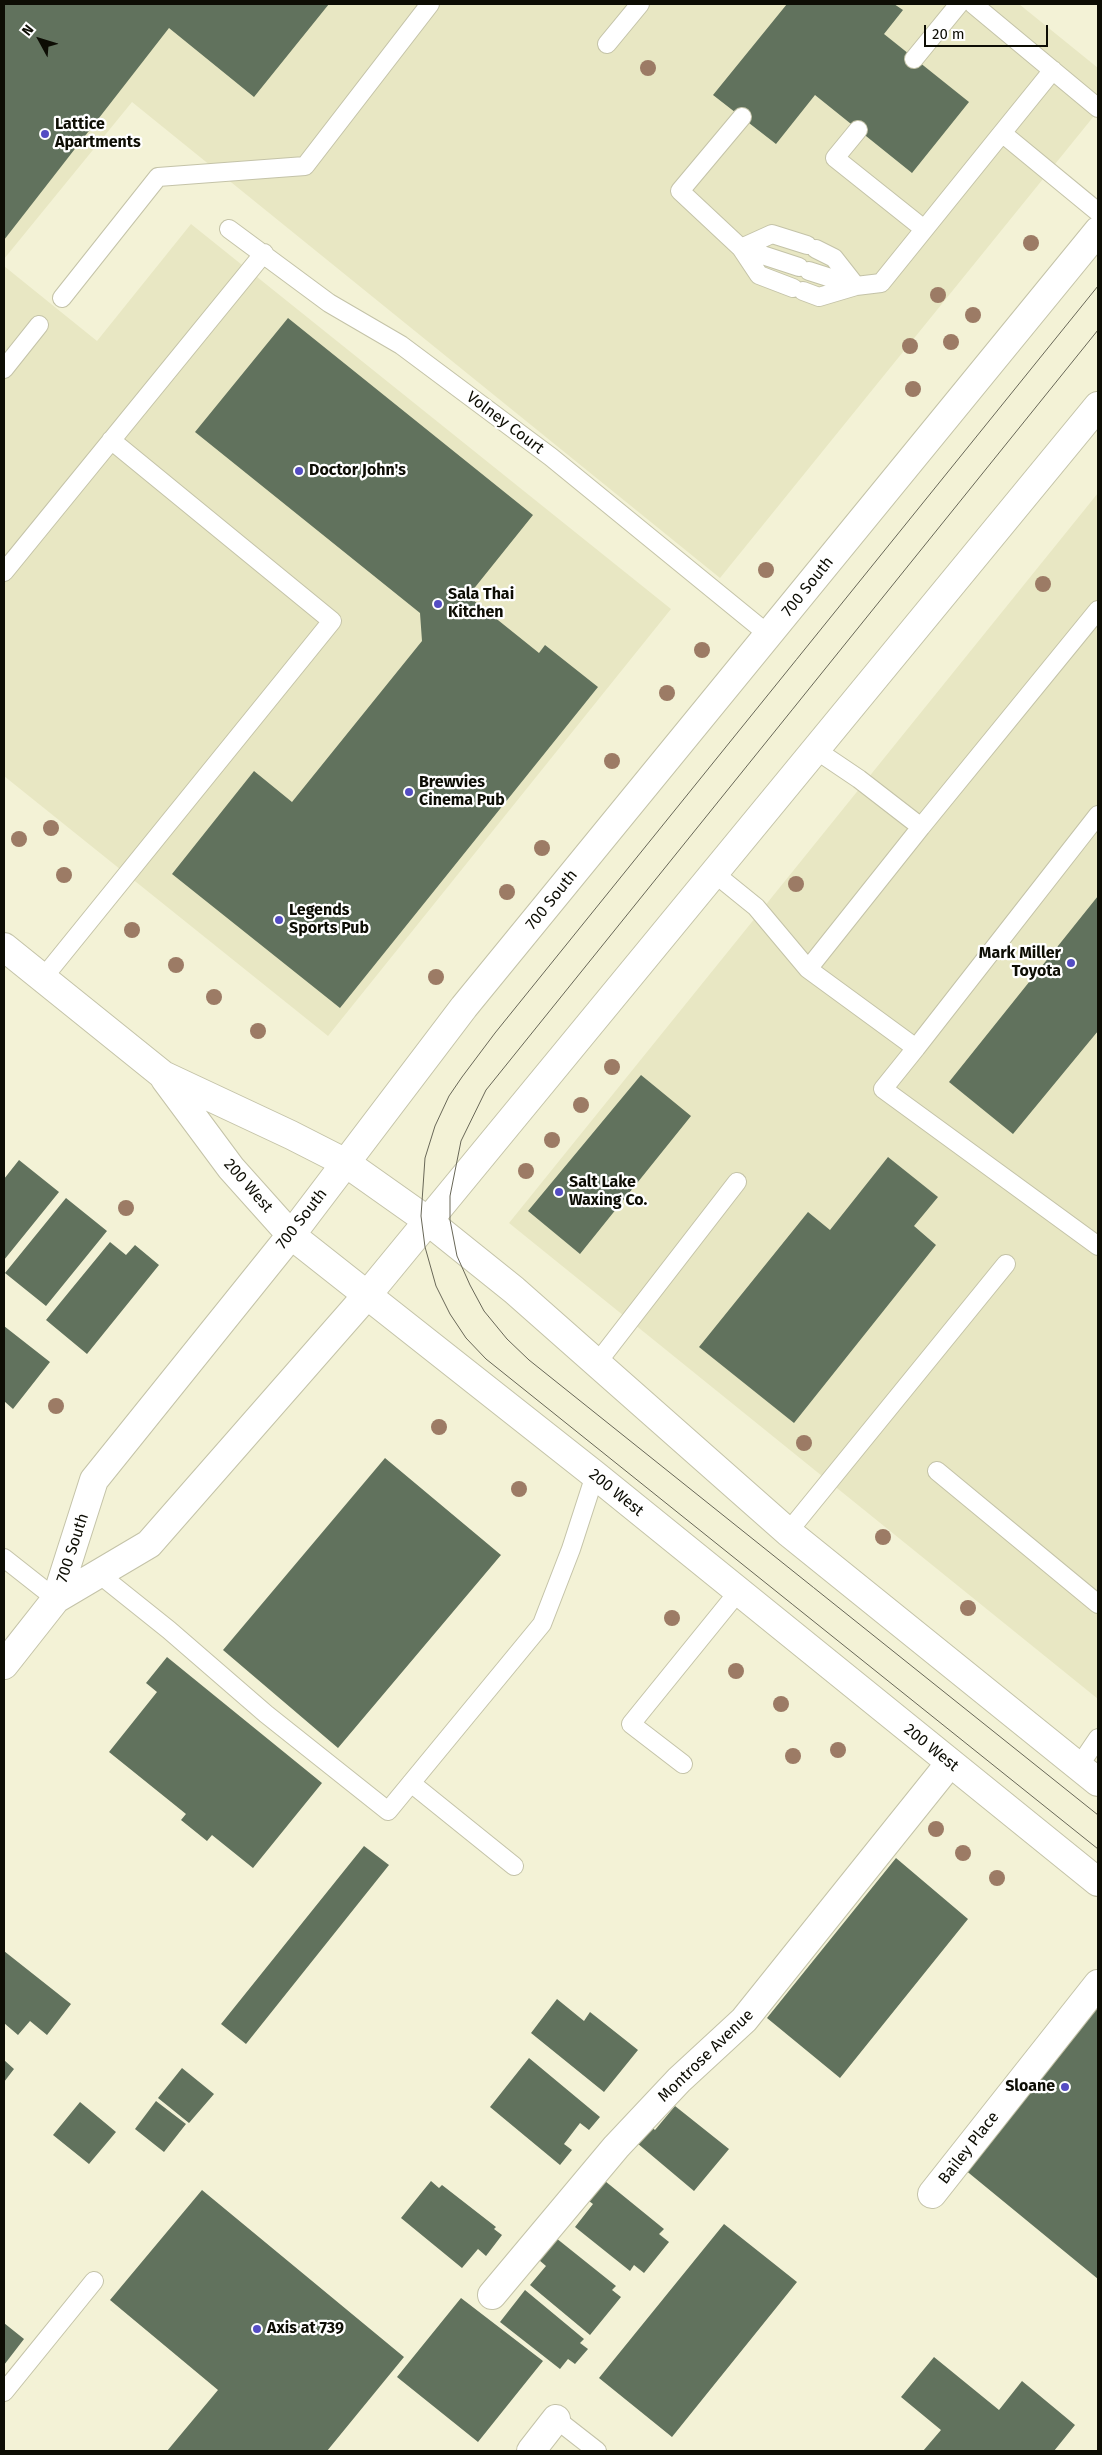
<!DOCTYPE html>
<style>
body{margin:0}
#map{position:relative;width:1102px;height:2455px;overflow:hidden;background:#f3f2d6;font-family:"Fira Sans",sans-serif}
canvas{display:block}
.frame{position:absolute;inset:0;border:5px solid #0d0d04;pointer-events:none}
.north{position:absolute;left:15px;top:15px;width:50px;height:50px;-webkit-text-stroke:4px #fff;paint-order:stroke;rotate:309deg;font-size:14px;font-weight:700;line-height:20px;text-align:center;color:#0d0d04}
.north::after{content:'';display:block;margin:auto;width:18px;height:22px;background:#0d0d04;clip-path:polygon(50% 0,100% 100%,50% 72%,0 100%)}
.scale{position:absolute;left:924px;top:25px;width:124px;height:22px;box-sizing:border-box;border:2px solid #0d0d04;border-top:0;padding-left:6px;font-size:15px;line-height:18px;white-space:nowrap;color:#0d0d04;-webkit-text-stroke:4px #fff;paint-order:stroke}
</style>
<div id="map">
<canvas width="1102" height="2455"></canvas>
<div class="frame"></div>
<div class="north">N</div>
<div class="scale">20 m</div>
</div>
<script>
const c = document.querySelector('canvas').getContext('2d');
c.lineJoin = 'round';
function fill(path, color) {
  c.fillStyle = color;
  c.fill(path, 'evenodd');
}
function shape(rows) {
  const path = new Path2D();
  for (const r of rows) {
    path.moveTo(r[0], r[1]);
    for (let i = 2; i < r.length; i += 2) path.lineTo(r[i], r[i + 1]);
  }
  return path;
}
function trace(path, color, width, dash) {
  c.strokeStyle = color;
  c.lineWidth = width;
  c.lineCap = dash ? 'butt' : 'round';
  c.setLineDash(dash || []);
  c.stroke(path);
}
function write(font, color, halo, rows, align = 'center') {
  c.font = font + ' "Fira Sans",sans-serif';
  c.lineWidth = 4.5;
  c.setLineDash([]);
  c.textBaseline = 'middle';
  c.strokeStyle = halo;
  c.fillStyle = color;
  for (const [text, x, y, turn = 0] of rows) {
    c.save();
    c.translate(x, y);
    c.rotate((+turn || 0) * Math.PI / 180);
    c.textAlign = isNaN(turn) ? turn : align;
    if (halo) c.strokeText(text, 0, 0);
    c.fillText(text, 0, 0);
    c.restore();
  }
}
fill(shape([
 [4,4,1019,4,1098,68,1098,111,720,578,132,102,4,259],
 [191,224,671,609,328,1036,4,776,4,266,97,341],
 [1098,493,1098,1699,509,1223]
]), '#e8e7c3');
fill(shape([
 [4,4,329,4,254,97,169,28,4,240],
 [787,4,894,4,903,10,884,34,969,102,912,173,815,95,776,144,713,95],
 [288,318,533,515,468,596,539,653,545,645,598,687,340,1008,172,874,254,771,292,802,422,641,420,613,195,432],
 [1098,896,1098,1031,1013,1134,949,1082],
 [641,1075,691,1116,580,1254,528,1211],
 [888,1157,938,1197,914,1226,936,1245,794,1423,699,1347,808,1212,830,1230],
 [19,1160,59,1192,4,1260,4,1179],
 [66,1198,107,1231,46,1306,5,1273],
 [110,1242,126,1255,135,1245,159,1265,87,1354,46,1320],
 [4,1326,50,1362,13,1409,4,1401],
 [385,1458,501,1555,338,1748,223,1650],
 [167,1657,322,1783,253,1868,212,1835,207,1841,181,1820,186,1814,109,1752,157,1692,146,1683],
 [364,1846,389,1865,246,2044,221,2024],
 [896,1858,968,1919,840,2078,767,2018],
 [4,1951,71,2004,47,2035,30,2021,18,2035,4,2023],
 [557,1999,584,2021,590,2012,638,2050,604,2092,531,2033],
 [1098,2004,1098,2279,964,2169],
 [529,2058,600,2117,589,2130,580,2123,564,2144,572,2150,560,2165,490,2107],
 [4,2060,14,2069,4,2082],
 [182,2068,214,2094,189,2123,158,2098],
 [156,2101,186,2124,164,2152,135,2129],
 [80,2102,116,2132,89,2164,53,2135],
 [675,2106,729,2149,694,2191,637,2143,650,2126,655,2130],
 [431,2181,439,2188,442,2185,496,2227,494,2229,502,2235,486,2256,478,2249,462,2268,401,2218],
 [605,2181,664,2229,659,2234,669,2242,644,2273,634,2265,630,2271,575,2227,593,2204,589,2201],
 [202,2190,404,2357,327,2451,167,2451,218,2390,110,2300],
 [724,2224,797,2282,672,2437,599,2378],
 [556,2238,616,2286,612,2290,621,2297,590,2335,530,2285,546,2266,539,2260],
 [525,2290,584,2339,580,2343,588,2349,575,2364,568,2359,560,2369,500,2322],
 [461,2298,543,2361,478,2442,397,2377],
 [4,2323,24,2339,4,2365],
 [934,2357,999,2410,1022,2381,1075,2425,1054,2451,923,2451,941,2430,901,2397]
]), '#61725d');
const service = shape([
 [973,4,1098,108],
 [607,44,640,4],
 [914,59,959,4],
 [1053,70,1002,133,1098,212],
 [742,117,680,191,741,248,759,275,793,288],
 [858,130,835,158,924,229],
 [229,229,329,303,401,345,551,457,769,635],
 [741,248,772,234,807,245],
 [741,248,799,267],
 [816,249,834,258,856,286],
 [809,271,856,286],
 [803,291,819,297,856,286,881,283,1002,133],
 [62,298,158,177,305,166,430,4],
 [4,369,39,325],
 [4,572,264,253],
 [816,750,859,779,921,827,1098,610],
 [714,873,756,907,808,969,916,1048,883,1089,1098,1246],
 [808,969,921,827],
 [43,978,332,621,111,440],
 [916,1048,1098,815],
 [597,1363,737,1182],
 [937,1471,1098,1604],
 [788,1532,1006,1264],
 [4,1558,56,1599],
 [99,1574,169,1630,266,1714,388,1811,542,1624,571,1549,595,1475],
 [683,1764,631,1724,738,1592],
 [1079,1766,1098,1738],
 [411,1783,514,1866],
 [4,2392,94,2281],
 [556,2419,597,2451]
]);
const minor = shape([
 [932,2194,1098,1984],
 [492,2295,616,2147,679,2080,744,2020,950,1763],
 [531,2451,556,2419]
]);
const tertiary = shape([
 [4,947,163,1075,291,1135,346,1163,428,1221,514,1290,788,1532,1098,1782],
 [165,1079,231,1168,291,1235,595,1475,1098,1882],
 [56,1599,149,1544,368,1294,1098,406],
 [4,1665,56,1599,94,1480,291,1235,464,1007,1098,231]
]);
trace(service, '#c4c3a8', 20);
trace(minor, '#c4c3a8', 30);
trace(tertiary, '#c4c3a8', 30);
trace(service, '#fff', 18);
trace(minor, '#fff', 28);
trace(tertiary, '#fff', 28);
trace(shape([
 [1098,286,495,1033,462,1077,449,1096,435,1126,425,1158,421,1216,425,1247,436,1286,450,1314,466,1338,486,1359,1098,1849],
 [1098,330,486,1090,461,1141,450,1196,450,1220,457,1256,470,1285,484,1311,507,1339,529,1360,1098,1815]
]), '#686757', 1);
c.fillStyle = '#9c7b65';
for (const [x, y] of [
 [648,68],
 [1031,243],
 [938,295],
 [973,315],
 [951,342],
 [910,346],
 [913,389],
 [766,570],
 [1043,584],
 [702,650],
 [667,693],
 [612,761],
 [51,828],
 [19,839],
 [542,848],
 [64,875],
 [796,884],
 [507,892],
 [132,930],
 [176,965],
 [436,977],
 [214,997],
 [258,1031],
 [612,1067],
 [581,1105],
 [552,1140],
 [526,1171],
 [126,1208],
 [56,1406],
 [439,1427],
 [804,1443],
 [519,1489],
 [883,1537],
 [968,1608],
 [672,1618],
 [736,1671],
 [781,1704],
 [838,1750],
 [793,1756],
 [936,1829],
 [963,1853],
 [997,1878]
]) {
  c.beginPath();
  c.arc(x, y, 8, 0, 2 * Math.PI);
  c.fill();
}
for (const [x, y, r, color] of [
 [45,134,5,"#544cc3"],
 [299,471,5,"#544cc3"],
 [438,604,5,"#544cc3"],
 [409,792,5,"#544cc3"],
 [279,920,5,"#544cc3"],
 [1071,963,5,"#544cc3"],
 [559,1192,5,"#544cc3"],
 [1065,2087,5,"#544cc3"],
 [257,2329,5,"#544cc3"]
]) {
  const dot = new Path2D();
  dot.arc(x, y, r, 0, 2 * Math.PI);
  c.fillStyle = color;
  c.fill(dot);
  trace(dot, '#fff', 2);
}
write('bold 16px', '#0d0d04', '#fff', [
 ["Lattice",55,125],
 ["Apartments",55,143],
 ["Doctor John's",309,471],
 ["Sala Thai",448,595],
 ["Kitchen",448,613],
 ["Brewvies",419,783],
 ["Cinema Pub",419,801],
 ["Legends",289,911],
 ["Sports Pub",289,929],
 ["Mark Miller",1061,954,"right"],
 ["Toyota",1061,972,"right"],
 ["Salt Lake",569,1183],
 ["Waxing Co.",569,1201],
 ["Sloane",1055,2087,"right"],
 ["Axis at 739",267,2329]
], 'left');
write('16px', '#0d0d04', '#fff', [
 ["Volney Court",505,423,37],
 ["700 South",808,587,-51],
 ["700 South",552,900,-51],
 ["200 West",248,1186,49],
 ["700 South",302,1219,-52],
 ["200 West",616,1493,39],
 ["700 South",73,1548,-72],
 ["200 West",931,1748,39],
 ["Montrose Avenue",706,2056,-44],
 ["Bailey Place",969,2148,-52]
]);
</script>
